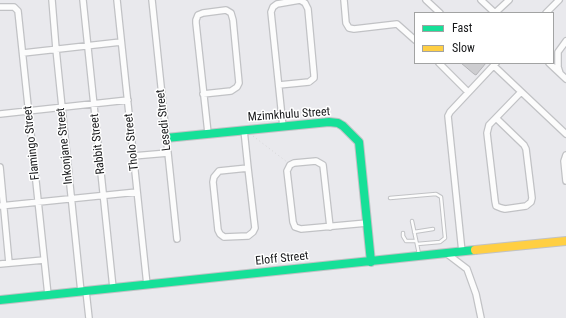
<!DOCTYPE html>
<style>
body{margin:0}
#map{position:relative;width:566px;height:318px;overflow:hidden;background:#e9e9ed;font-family:"Roboto Condensed",sans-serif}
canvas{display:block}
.legend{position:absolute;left:414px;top:12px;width:140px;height:52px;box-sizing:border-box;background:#fff;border:1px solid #a2a3a3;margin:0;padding:5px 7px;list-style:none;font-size:12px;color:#17181a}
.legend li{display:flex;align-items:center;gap:8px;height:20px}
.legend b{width:20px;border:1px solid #a2a3a3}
</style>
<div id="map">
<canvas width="566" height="318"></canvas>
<ul class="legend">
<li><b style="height:5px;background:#16e098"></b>Fast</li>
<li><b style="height:5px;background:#ffcf43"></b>Slow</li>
</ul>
</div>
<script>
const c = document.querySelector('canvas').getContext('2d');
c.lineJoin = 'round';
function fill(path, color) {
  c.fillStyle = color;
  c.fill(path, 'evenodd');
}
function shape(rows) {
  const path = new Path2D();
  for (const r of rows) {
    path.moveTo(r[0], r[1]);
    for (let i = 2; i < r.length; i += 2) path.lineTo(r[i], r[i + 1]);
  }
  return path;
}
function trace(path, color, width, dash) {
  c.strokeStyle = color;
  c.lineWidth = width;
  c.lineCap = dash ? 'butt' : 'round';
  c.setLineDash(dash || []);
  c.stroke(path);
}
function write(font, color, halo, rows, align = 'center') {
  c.font = font + ' "Roboto Condensed",sans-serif';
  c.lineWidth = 3;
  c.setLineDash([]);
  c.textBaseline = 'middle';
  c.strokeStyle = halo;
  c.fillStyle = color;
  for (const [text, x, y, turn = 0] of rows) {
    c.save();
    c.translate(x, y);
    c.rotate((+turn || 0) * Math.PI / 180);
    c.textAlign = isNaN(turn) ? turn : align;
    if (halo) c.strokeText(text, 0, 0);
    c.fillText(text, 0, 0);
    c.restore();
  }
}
const building = shape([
 [461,63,486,63,476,75,474,74,461,63]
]);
fill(building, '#cdcdd0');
trace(building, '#b3b3b6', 1);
const lane = shape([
 [390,198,436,194,441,197,445,238,440,242,417,244],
 [412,221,419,254],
 [414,232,433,229],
 [403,233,403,236,406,241,416,241]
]);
const street = shape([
 [52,0,56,49,81,292],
 [83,0,113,288],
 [117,0,147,285],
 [152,0,177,239],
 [344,0,346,23,349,28,354,29,397,24,415,40],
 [426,0,440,13],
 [481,0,495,13],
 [0,7,14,7,18,11,48,295],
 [495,13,509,0],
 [546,13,559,0],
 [23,53,121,42],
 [439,63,468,92],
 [549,63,566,79],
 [494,66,566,134],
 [560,73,558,67,558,52,566,41],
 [279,85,309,82,314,78,314,75,308,9,305,3,300,0,277,4,273,7,271,12,283,127],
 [203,94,231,91,237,87,239,83,233,20,231,13,226,10,203,13,198,15,196,20,196,23,208,133],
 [0,114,128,100],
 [496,118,524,145,526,149,532,198,531,202,526,206,505,209,501,208,496,206,495,201,487,133,489,125,521,92],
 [244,130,248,168,255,228,253,232,248,236,224,237,220,234,218,230,213,182,214,177,219,171,248,168],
 [566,155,564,161,566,181],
 [133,156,168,153],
 [0,167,9,263],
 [0,206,137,192],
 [330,227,323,165,316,161,294,163,290,165,287,171,293,222,295,227,301,229,367,223],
 [462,252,448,116,450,112,496,63],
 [446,253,467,269,476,294,481,318],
 [0,264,44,260],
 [86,291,89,318]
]);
const fast = shape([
 [166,138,329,122,338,123,343,126,359,142,371,262],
 [0,300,475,250]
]);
const slow = shape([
 [475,250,566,241]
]);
trace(lane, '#c1c2c5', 4.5);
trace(street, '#c1c2c5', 8);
trace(fast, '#c1c2c5', 10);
trace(slow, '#c1c2c5', 10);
trace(shape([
 [253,136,287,162]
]), '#d5d5d6', 1, [1, 3]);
trace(lane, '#fcfcfc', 2.5);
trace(street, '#fcfcfc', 5.5);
trace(fast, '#16e098', 8);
trace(slow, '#ffcf43', 8);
write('12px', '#17181a', '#fff', [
 ["Mzimkhulu Street",289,115,-4],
 ["Lesedi Street",164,120,-96],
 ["Tholo Street",132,142,-96],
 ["Flamingo Street",32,143,-96],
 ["Rabbit Street",98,144,-96],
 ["Inkonjane Street",65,146,-96],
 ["Eloff Street",282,259,-6]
]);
</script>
